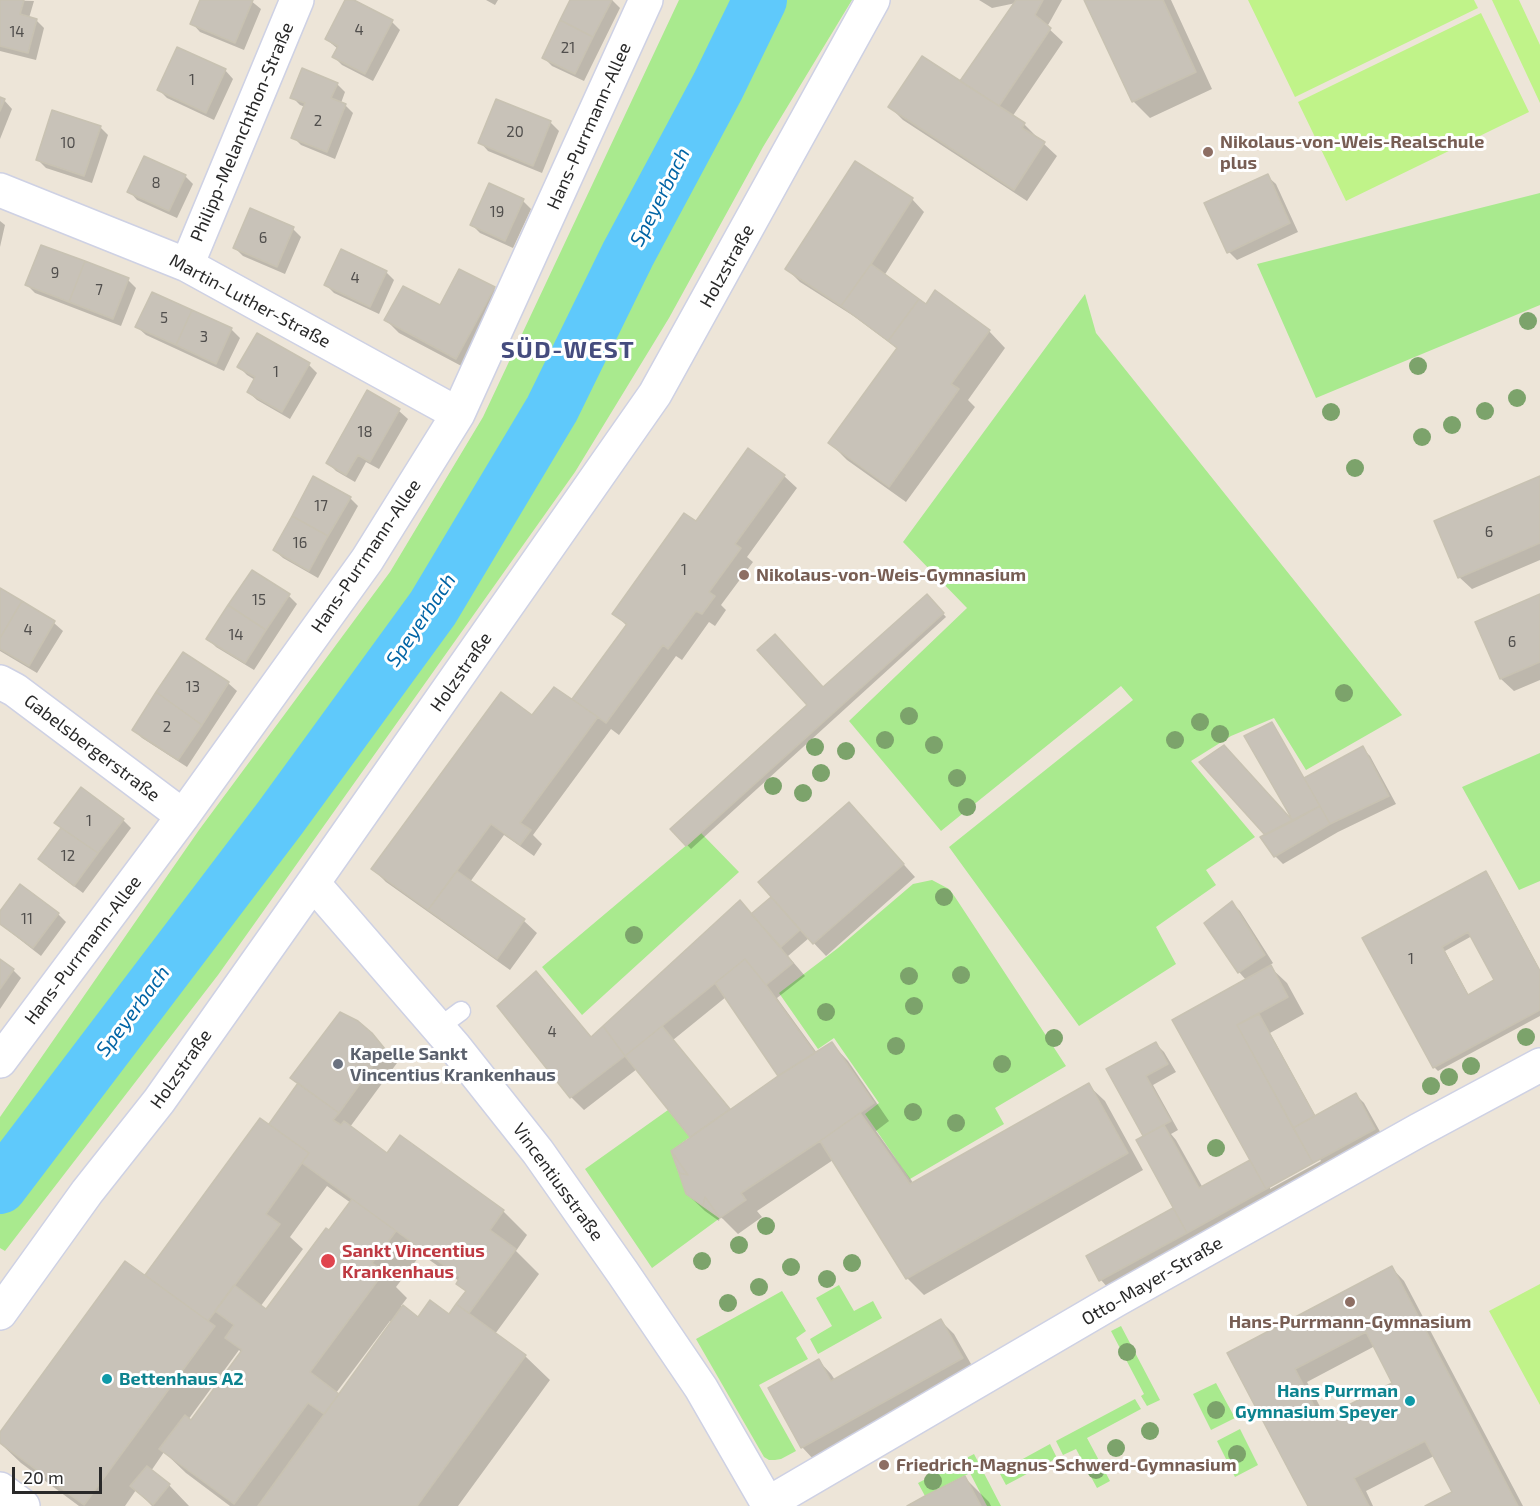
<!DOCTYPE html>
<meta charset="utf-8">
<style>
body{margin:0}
#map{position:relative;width:1540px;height:1506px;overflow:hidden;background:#ede5d8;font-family:"Exo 2",sans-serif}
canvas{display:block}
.scale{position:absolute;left:12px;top:1467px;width:90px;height:27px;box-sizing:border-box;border:3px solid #292929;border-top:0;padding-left:8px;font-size:18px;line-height:21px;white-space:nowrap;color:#292929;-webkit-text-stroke:4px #fff;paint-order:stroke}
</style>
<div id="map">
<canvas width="1540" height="1506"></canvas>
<div class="scale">20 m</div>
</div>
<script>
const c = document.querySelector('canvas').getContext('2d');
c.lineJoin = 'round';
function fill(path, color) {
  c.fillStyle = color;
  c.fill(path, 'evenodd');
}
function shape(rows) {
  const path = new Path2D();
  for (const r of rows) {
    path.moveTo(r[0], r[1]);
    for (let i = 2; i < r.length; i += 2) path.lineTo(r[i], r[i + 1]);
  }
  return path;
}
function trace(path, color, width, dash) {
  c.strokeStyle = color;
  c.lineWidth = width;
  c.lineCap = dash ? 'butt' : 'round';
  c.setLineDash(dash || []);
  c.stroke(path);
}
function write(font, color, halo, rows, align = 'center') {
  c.font = font + ' "Exo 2",sans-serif';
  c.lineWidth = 6;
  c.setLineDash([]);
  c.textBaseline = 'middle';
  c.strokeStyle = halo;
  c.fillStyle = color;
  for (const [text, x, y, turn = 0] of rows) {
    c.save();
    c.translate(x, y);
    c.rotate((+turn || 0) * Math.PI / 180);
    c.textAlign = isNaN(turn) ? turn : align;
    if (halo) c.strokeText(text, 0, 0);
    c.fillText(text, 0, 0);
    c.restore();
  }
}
fill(shape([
 [679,0,852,0,763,147,669,318,575,472,218,975,5,1251,0,1248,0,1117,199,830,390,572,483,417],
 [1540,193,1540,305,1316,398,1257,264],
 [1085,294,1096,333,1402,715,1306,770,1274,718,1231,736,1191,761,1255,837,1206,870,1216,885,1156,927,1176,964,1079,1026,949,847,1133,700,1121,686,941,831,849,721,967,608,903,542],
 [1540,753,1540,881,1519,890,1462,787],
 [701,833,739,872,582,1015,542,967],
 [932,880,949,889,955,897,1066,1066,995,1108,1004,1124,910,1179,865,1114,879,1103,834,1038,818,1049,779,993,838,948,913,884],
 [668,1110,690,1137,671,1151,686,1194,720,1218,652,1268,585,1169],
 [839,1285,854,1311,873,1301,882,1318,818,1354,810,1339,832,1326,816,1298],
 [782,1291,806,1331,796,1338,808,1359,759,1385,796,1451,781,1459,775,1460,769,1460,764,1457,696,1339],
 [1121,1326,1160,1400,1147,1406,1141,1396,1144,1394,1111,1331],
 [1216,1383,1235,1418,1211,1430,1193,1394],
 [1135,1399,1141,1409,1087,1438,1110,1481,1097,1488,1076,1449,1063,1455,1056,1441],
 [1240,1429,1258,1465,1235,1477,1217,1441],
 [1050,1444,1057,1458,1006,1485,999,1472],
 [974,1454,1001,1506,987,1506,970,1473,925,1496,918,1483]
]), '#a9ea8e');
fill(shape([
 [1248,0,1474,0,1478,8,1295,97],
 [1492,0,1519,0,1540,45,1540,103],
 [1481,13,1529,112,1346,201,1298,102],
 [1540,1284,1540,1405,1489,1311]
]), '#c0f389');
fill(shape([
 [0,0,34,1,29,18,36,20,44,28,36,60,0,51],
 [201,0,250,0,261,9,244,50,200,32,192,23],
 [347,0,351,0,392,22,400,30,373,81,342,65,334,57,338,49,326,39],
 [486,0,498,0,495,5],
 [572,0,612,0,620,8,584,81,552,66,544,58],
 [979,0,1062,0,1047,27,1063,42,1012,117,1024,124,1037,137,1036,138,1044,144,1057,156,1027,201,903,120,890,107,961,83,1016,3,992,8],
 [1086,0,1171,0,1212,89,1150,118,1133,101],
 [225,70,233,79,214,120,167,98,159,90],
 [337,84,345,92,341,103,345,105,353,113,335,159,301,145,293,137,305,107,300,105,292,97],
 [0,99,4,100,12,109,0,139],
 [497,101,551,123,559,131,542,173,488,151,480,142],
 [100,127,108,135,92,183,46,168,38,160],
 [185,176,193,184,177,218,137,200,129,191],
 [1267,176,1276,184,1298,232,1237,260,1229,252],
 [912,199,924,212,884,276,926,306,989,331,1005,348,968,400,975,407,906,502,847,460,830,443,898,349,855,317,800,282,787,269],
 [523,201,531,209,513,248,480,233,472,225],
 [0,221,5,225,0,247],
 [293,229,301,237,285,274,243,256,234,247],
 [386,272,394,280,379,314,334,293,326,285],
 [128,280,136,288,121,326,35,293,27,285],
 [494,289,507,301,469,370,399,333,386,320,440,307],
 [153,294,231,329,240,338,224,371,146,335,137,327],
 [257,335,309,365,317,373,290,419,257,400,248,392,255,380,247,375,239,367],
 [368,392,399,411,408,419,379,469,366,462,355,482,336,471,328,463],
 [784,476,797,488,747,557,753,562,721,605,726,610,715,626,709,622,682,660,676,656,619,735,611,729,533,835,542,844,534,856,504,835,470,882,524,921,537,933,510,970,386,882,373,869,532,717,573,701,627,626,614,613,696,523],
 [1540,478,1540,560,1472,589,1459,577],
 [350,498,358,506,318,578,283,558,274,550],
 [0,589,54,623,63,631,37,673,0,651],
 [289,596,297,604,254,670,216,647,208,639],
 [927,596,946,617,691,849,672,829],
 [1540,596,1540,680,1514,691,1501,679,1477,622],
 [228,683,237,691,187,767,142,738,133,729],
 [1362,748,1370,756,1396,804,1338,832,1283,864,1275,856,1297,825,1305,779],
 [861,817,915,877,826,956,809,938,788,956,805,976,777,998,817,1053,832,1044,848,1061,889,1121,876,1131,914,1184,1088,1085,1105,1101,1143,1170,924,1295,907,1278,833,1160,757,1211,762,1217,738,1234,723,1219,720,1217,719,1221,705,1211,687,1194,692,1138,637,1069,584,1110,571,1097,499,1006,536,973,549,986,592,1038,752,915],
 [726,997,780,1076,731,1110,673,1040],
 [123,820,131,828,83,893,48,867,62,829,56,823],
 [1489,876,1540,970,1540,1016,1438,1071,1434,1067,1365,938],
 [1472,936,1496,981,1469,996,1445,951],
 [1232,903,1240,911,1273,963,1269,966,1287,983,1304,1014,1270,1033,1316,1117,1356,1095,1364,1103,1383,1137,1109,1289,1101,1280,1088,1257,1175,1209,1145,1137,1108,1070,1156,1044,1164,1052,1176,1072,1153,1085,1178,1130,1171,1134,1176,1140,1203,1188,1252,1161,1174,1020,1246,980,1239,972,1206,923],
 [1319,1158,1321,1161,1270,1189,1270,1185],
 [0,914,58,914,66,922,41,956,0,924],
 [0,961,13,970,21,978,0,1009],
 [371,1034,397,1063,350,1127,388,1155,503,1211,527,1235,516,1251,539,1274,495,1334,525,1356,550,1380,458,1506,230,1506,186,1473,164,1452,151,1471,169,1485,189,1506,152,1506,136,1490,125,1506,79,1506,21,1463,0,1443,0,1434,145,1277,261,1120,269,1126,299,1085],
 [327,1186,351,1203,329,1232,266,1311,260,1307,303,1249,290,1237],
 [421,1254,459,1281,458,1283,467,1292,449,1316,419,1319,401,1306,407,1298,396,1287],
 [390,1321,392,1322,339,1396,336,1393],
 [239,1350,242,1353,191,1422,188,1420],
 [1392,1268,1404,1281,1523,1506,1428,1506,1454,1493,1434,1456,1366,1491,1373,1506,1310,1506,1229,1353],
 [1375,1346,1394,1383,1326,1418,1307,1382],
 [941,1321,954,1334,975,1371,814,1460,802,1447,819,1361,831,1374,835,1380],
 [965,1478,989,1502,991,1506,910,1506]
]), '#0003');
trace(shape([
 [0,1187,280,818,433,608,552,409,628,254,718,86,760,0]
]), '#5fc9fb', 54);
const building = shape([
 [0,0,24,0,20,14,37,19,28,53,0,46,0,0],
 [200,0,253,0,235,43,190,24,200,0],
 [345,0,354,0,393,20,365,74,332,57,338,46,325,39,345,0],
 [570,0,612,0,593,37,560,20,570,0],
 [1016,0,1043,0,1035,15,1051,28,999,106,960,81,1016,0],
 [1084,0,1163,0,1196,72,1132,102,1084,0],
 [560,20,593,37,575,74,542,58,560,20],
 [177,47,226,69,206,113,157,90,177,47],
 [922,56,1025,123,1022,128,1045,142,1014,190,888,107,922,56],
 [302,68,338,83,331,98,346,104,327,152,291,138,305,103,290,98,302,68],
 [0,97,5,99,0,111,0,97],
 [496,99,551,121,533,166,478,143,496,99],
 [52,110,101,126,84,176,36,160,52,110],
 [144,156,186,175,169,211,127,192,144,156],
 [855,161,913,198,871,264,841,306,785,269,855,161],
 [1268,174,1290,223,1227,253,1204,203,1268,174],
 [489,183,524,199,505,241,470,225,489,183],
 [250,208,294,227,277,267,233,248,250,208],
 [41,245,85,261,69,302,25,285,41,245],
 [341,249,387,271,370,307,324,285,341,249],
 [85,261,129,278,113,319,69,302,85,261],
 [871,264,919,299,888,341,841,306,871,264],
 [459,269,495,287,456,359,384,320,403,286,440,305,459,269],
 [935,290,990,330,951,384,959,389,889,487,828,443,897,348,888,341,919,299,926,304,935,290],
 [152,292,192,310,176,345,135,327,152,292],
 [192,310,232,328,216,364,176,345,192,310],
 [257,333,310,363,282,412,247,392,255,377,237,367,257,333],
 [367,390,400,409,370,462,358,455,346,475,326,463,367,390],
 [748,448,785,475,735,544,741,548,709,592,715,596,702,614,696,611,668,649,663,645,606,723,572,699,627,624,612,614,684,513,696,521,748,448],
 [313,476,351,497,328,536,292,516,313,476],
 [1540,476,1540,543,1458,578,1434,521,1540,476],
 [292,516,328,536,309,571,273,550,292,516],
 [252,570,290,594,266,630,228,605,252,570],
 [0,588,22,601,0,638,0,588],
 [927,594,944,613,686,846,670,829,807,705,757,650,775,634,823,687,927,594],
 [1540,594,1540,662,1500,679,1475,622,1540,594],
 [22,601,55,621,29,666,0,649,0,638,22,601],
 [228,605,266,630,245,663,206,639,228,605],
 [183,652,229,682,202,725,156,692,183,652],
 [554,687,598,717,520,823,531,830,520,845,491,824,428,910,371,869,501,692,532,715,554,687],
 [156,692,202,725,178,760,132,730,156,692],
 [1272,722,1320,806,1293,821,1244,736,1272,722],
 [1224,745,1293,821,1265,835,1199,762,1224,745],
 [1363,746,1389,796,1330,824,1304,778,1363,746],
 [81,787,124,819,98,853,54,823,81,787],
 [849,802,904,864,813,944,758,882,849,802],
 [1320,806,1330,824,1274,857,1260,837,1320,806],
 [61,828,98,853,74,886,38,859,61,828],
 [457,871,525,919,497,959,428,910,457,871],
 [1486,871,1540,971,1540,1010,1433,1068,1362,938,1486,871],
 [1468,932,1494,980,1468,995,1442,947,1468,932],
 [20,884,59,913,33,948,0,924,0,911,20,884],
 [771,897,800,930,781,947,751,914,771,897],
 [740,900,793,963,766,985,745,959,625,1056,603,1026,740,900],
 [1232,901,1265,955,1238,973,1204,923,1232,901],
 [0,959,14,969,0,989,0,959],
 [745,959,766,985,815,1053,778,1076,715,983,745,959],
 [1271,965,1288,997,1237,1025,1313,1163,1266,1189,1172,1020,1271,965],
 [536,971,591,1037,603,1026,625,1056,570,1098,497,1006,536,971],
 [340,1012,358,1021,372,1033,385,1049,339,1113,290,1078,340,1012],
 [1259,1014,1315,1116,1293,1128,1237,1025,1259,1014],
 [662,1026,730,1109,690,1137,625,1056,662,1026],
 [832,1042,874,1103,820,1141,741,1193,746,1200,720,1218,705,1197,703,1206,686,1194,679,1173,688,1175,671,1151,778,1076,832,1042],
 [1156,1042,1168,1064,1146,1076,1171,1121,1143,1136,1106,1069,1156,1042],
 [298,1083,339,1113,333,1120,341,1125,344,1121,387,1153,400,1135,504,1210,490,1230,516,1249,469,1313,456,1304,466,1291,456,1284,460,1277,302,1163,309,1153,269,1124,298,1083],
 [1089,1083,1128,1153,906,1279,820,1141,860,1113,910,1184,1089,1083],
 [1356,1093,1375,1129,1313,1163,1293,1128,1356,1093],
 [260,1118,309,1153,266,1214,280,1224,208,1321,145,1275,260,1118],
 [1164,1125,1199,1188,1250,1160,1266,1189,1187,1233,1136,1140,1164,1125],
 [671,1151,688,1175,679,1173,671,1151],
 [705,1197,720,1218,703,1206,705,1197],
 [352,1199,396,1231,372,1263,384,1272,310,1372,339,1394,324,1414,308,1403,234,1504,159,1449,185,1415,191,1420,242,1350,225,1338,234,1325,215,1311,234,1285,266,1309,326,1228,329,1230,352,1199],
 [1173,1208,1187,1233,1099,1281,1086,1256,1173,1208],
 [125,1261,215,1326,84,1505,0,1443,0,1432,125,1261],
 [1392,1266,1518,1506,1425,1506,1452,1492,1425,1441,1354,1478,1369,1506,1308,1506,1293,1478,1227,1353,1392,1266],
 [1366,1332,1392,1383,1321,1419,1295,1369,1366,1332],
 [430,1300,449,1314,456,1304,526,1355,417,1506,258,1506,403,1305,418,1317,430,1300],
 [941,1319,963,1358,801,1448,768,1388,819,1359,831,1381,941,1319],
 [147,1466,170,1484,153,1505,130,1486,147,1466],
 [965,1476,981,1506,907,1506,925,1496,965,1476]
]);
fill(building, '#c8c2b8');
trace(building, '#c8c2b2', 1.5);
const service = shape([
 [438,1028,461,1011]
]);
const minor = shape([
 [0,190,187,265,458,414],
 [187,265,297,0],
 [0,682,15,690,183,816],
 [313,883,454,1046,538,1152,623,1273,701,1388,769,1506],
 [0,1061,183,816,367,560,458,414,646,0],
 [0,1313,87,1192,159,1101,313,883,655,394,873,0],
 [0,1489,23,1506],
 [767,1504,1116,1300,1419,1130,1540,1065]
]);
trace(service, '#ced1e4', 21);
trace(minor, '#ced1e4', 36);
trace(service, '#fff', 18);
trace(minor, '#fff', 33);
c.fillStyle = '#7ca36b';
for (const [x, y] of [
 [1528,321],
 [1418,366],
 [1517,398],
 [1485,411],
 [1331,412],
 [1452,425],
 [1422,437],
 [1355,468],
 [1344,693],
 [909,716],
 [1200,722],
 [1220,734],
 [885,740],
 [1175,740],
 [934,745],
 [815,747],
 [846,751],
 [821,773],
 [957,778],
 [773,786],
 [803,793],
 [967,807],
 [944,897],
 [634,935],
 [961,975],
 [909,976],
 [914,1006],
 [826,1012],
 [1526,1037],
 [1054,1038],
 [896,1046],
 [1002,1064],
 [1471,1066],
 [1449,1077],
 [1431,1086],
 [913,1112],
 [956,1123],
 [1216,1148],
 [766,1226],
 [739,1245],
 [702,1261],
 [852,1263],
 [791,1267],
 [827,1279],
 [759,1287],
 [728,1303],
 [1127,1352],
 [1216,1410],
 [1150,1431],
 [1116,1448],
 [1237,1454],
 [1096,1470],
 [933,1481]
]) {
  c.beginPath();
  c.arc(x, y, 9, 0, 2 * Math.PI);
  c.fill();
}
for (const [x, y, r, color] of [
 [1208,152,6,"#8d6e63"],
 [744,575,6,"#8d6e63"],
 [338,1064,6,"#6b7280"],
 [328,1261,8,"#e0444e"],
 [1350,1302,6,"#8d6e63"],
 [107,1379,6,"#0f9aa8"],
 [1410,1401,6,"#0f9aa8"],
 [884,1465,6,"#8d6e63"]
]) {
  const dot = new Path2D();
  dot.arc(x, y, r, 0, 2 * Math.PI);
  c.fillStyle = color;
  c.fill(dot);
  trace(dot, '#fff', 2);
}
write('15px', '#514f4d', null, [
 ["4",359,30],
 ["14",17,32],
 ["21",568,48],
 ["1",192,80],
 ["2",318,121],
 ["20",515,132],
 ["10",68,143],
 ["8",156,183],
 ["19",497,212],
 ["6",263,238],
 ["9",55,273],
 ["4",355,278],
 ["7",99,290],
 ["5",164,318],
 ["3",204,337],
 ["1",276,372],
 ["18",365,432],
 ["17",321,506],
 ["6",1489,532],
 ["16",300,543],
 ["1",684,570],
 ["15",259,600],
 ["4",28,630],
 ["14",236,635],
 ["6",1512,642],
 ["13",193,687],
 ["2",167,727],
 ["1",89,821],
 ["12",68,856],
 ["11",27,919],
 ["1",1411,959],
 ["4",552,1032]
]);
write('18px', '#292929', '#fff', [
 ["Hans-Purrmann-Allee",589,126,-66],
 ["Philipp-Melanchthon-Straße",242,132,-67],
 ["Holzstraße",727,266,-61],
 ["Martin-Luther-Straße",250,301,28],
 ["Hans-Purrmann-Allee",366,556,-56],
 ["Holzstraße",461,672,-55],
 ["Gabelsbergerstraße",92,748,37],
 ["Hans-Purrmann-Allee",83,950,-53],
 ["Holzstraße",181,1069,-55],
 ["Vincentiusstraße",558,1182,54],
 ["Otto-Mayer-Straße",1152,1281,-30]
]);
write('bold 18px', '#785e54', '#fff', [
 ["Nikolaus-von-Weis-Realschule",1220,142],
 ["plus",1220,163],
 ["Nikolaus-von-Weis-Gymnasium",756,575],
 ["Hans-Purrmann-Gymnasium",1350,1322,"center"],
 ["Friedrich-Magnus-Schwerd-Gymnasium",896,1465]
], 'left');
write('bold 18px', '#5b616d', '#fff', [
 ["Kapelle Sankt",350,1054],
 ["Vincentius Krankenhaus",350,1075]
], 'left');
write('bold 18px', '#be3a42', '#fff', [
 ["Sankt Vincentius",342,1251],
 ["Krankenhaus",342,1272]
], 'left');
write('bold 18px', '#0d838f', '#fff', [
 ["Bettenhaus A2",119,1379],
 ["Hans Purrman",1398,1391,"right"],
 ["Gymnasium Speyer",1398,1412,"right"]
], 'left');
write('italic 20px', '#0064a5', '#fff', [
 ["Speyerbach",660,197,-63],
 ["Speyerbach",421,620,-56],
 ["Speyerbach",133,1011,-53]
]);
c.letterSpacing = '1.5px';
write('bold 24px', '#454c7e', '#fff', [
 ["SÜD-WEST",568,350]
]);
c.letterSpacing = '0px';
</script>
